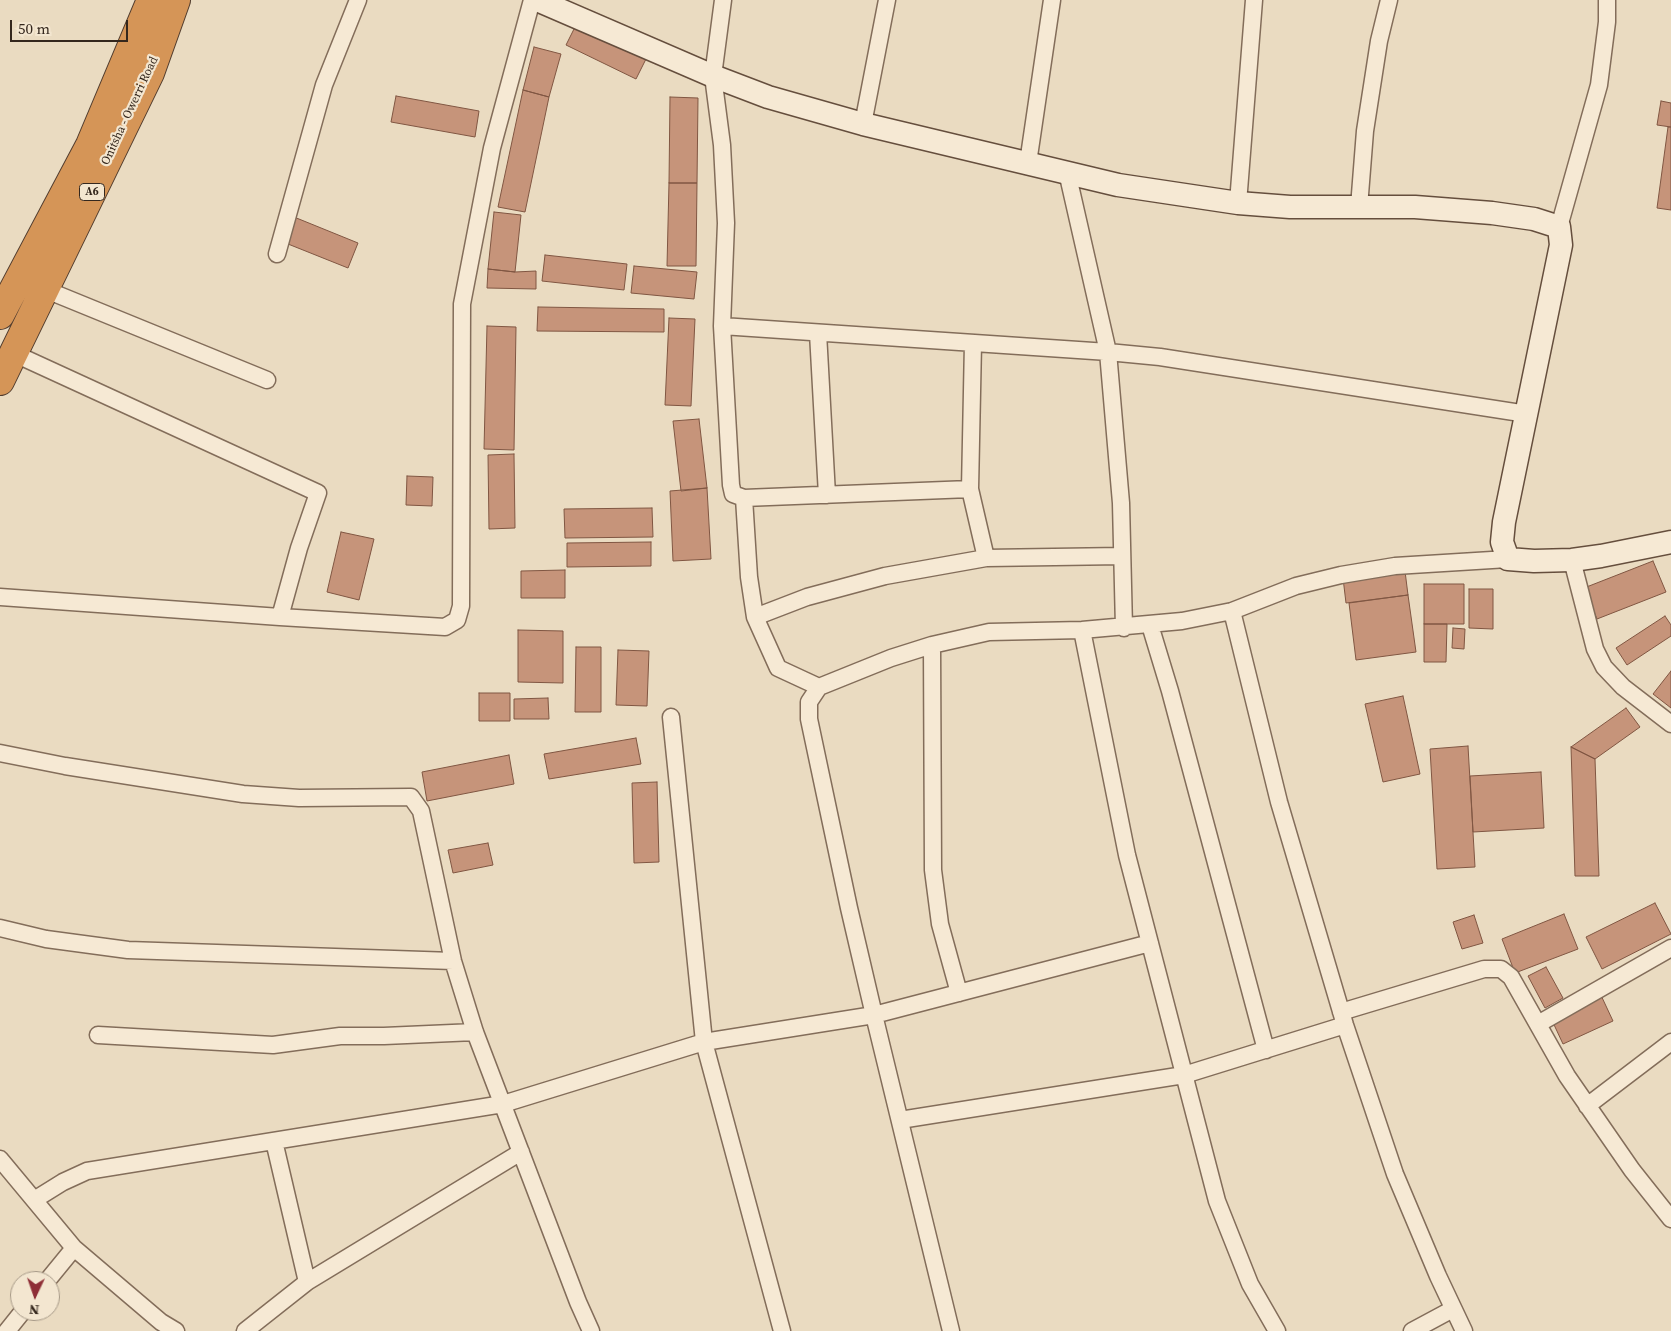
<!DOCTYPE html>
<style>
body{margin:0}
#map{position:relative;width:1671px;height:1331px;overflow:hidden;background:#eadbc1;font-family:"Source Serif 4",serif}
canvas{display:block}
.north{position:absolute;left:10px;top:1271px;width:50px;height:50px;box-sizing:border-box;background:#f3e6d0;border:1px solid #a79a88;border-radius:50%;rotate:183deg;font-size:14px;font-weight:700;line-height:20px;text-align:center;color:#34271d}
.north::after{content:'';display:block;margin:auto;width:18px;height:22px;background:#8e2e36;clip-path:polygon(50% 0,100% 100%,50% 72%,0 100%)}
.scale{position:absolute;left:10px;top:20px;width:118px;height:22px;box-sizing:border-box;border:2px solid #34271d;border-top:0;padding-left:6px;font-size:15px;line-height:18px;white-space:nowrap;color:#34271d;-webkit-text-stroke:4px #f3e6d0;paint-order:stroke}
</style>
<div id="map">
<canvas width="1671" height="1331"></canvas>
<div class="north">N</div>
<div class="scale">50 m</div>
</div>
<script>
const c = document.querySelector('canvas').getContext('2d');
c.lineJoin = 'round';
function fill(path, color) {
  c.fillStyle = color;
  c.fill(path, 'evenodd');
}
function shape(rows) {
  const path = new Path2D();
  for (const r of rows) {
    path.moveTo(r[0], r[1]);
    for (let i = 2; i < r.length; i += 2) path.lineTo(r[i], r[i + 1]);
  }
  return path;
}
function trace(path, color, width, dash) {
  c.strokeStyle = color;
  c.lineWidth = width;
  c.lineCap = dash ? 'butt' : 'round';
  c.setLineDash(dash || []);
  c.stroke(path);
}
function write(font, color, halo, rows, align = 'center') {
  c.font = font + ' "Source Serif 4",serif';
  c.lineWidth = 4.5;
  c.setLineDash([]);
  c.textBaseline = 'middle';
  c.strokeStyle = halo;
  c.fillStyle = color;
  for (const [text, x, y, turn = 0] of rows) {
    c.save();
    c.translate(x, y);
    c.rotate((+turn || 0) * Math.PI / 180);
    c.textAlign = isNaN(turn) ? turn : align;
    if (halo) c.strokeText(text, 0, 0);
    c.fillText(text, 0, 0);
    c.restore();
  }
}
const building = shape([
 [576,25,646,59,636,79,566,45,576,25],
 [534,47,561,54,549,97,523,90,534,47],
 [523,90,549,97,525,212,498,207,523,90],
 [396,96,479,111,475,137,391,122,396,96],
 [670,97,698,98,697,183,669,183,670,97],
 [1661,101,1671,103,1671,127,1657,125,1661,101],
 [1668,127,1671,127,1671,210,1657,208,1668,127],
 [669,183,697,183,696,266,667,266,669,183],
 [494,212,521,215,515,272,488,269,494,212],
 [294,217,358,243,348,268,283,242,294,217],
 [545,255,627,264,624,290,542,281,545,255],
 [634,266,697,272,694,299,631,293,634,266],
 [488,269,515,272,536,271,536,289,487,288,488,269],
 [538,307,664,309,664,332,537,331,538,307],
 [669,318,695,319,691,406,665,405,669,318],
 [487,326,516,327,514,450,484,449,487,326],
 [699,419,707,488,681,491,673,421,699,419],
 [514,454,515,528,489,529,488,455,514,454],
 [407,476,433,477,432,506,406,505,407,476],
 [707,488,711,559,673,561,670,491,707,488],
 [652,508,653,537,565,538,564,509,652,508],
 [341,532,374,539,359,600,327,592,341,532],
 [651,542,651,566,567,567,567,543,651,542],
 [1653,561,1666,592,1597,619,1584,588,1653,561],
 [565,570,565,598,521,598,521,571,565,570],
 [1405,571,1408,595,1346,603,1343,578,1405,571],
 [1424,584,1464,584,1464,624,1424,624,1424,584],
 [1469,589,1493,589,1493,629,1469,628,1469,589],
 [1408,595,1416,652,1356,660,1349,603,1408,595],
 [1665,616,1671,625,1671,636,1627,665,1616,648,1665,616],
 [1424,624,1447,624,1446,662,1424,662,1424,624],
 [1453,628,1465,629,1464,649,1452,648,1453,628],
 [518,630,563,631,563,683,518,682,518,630],
 [576,647,601,647,601,712,575,712,576,647],
 [618,650,649,651,647,706,616,705,618,650],
 [1671,671,1671,708,1653,694,1671,671],
 [479,693,510,693,510,721,479,721,479,693],
 [1403,696,1420,774,1383,782,1365,704,1403,696],
 [548,698,549,719,514,719,514,699,548,698],
 [1626,708,1640,727,1595,759,1571,747,1626,708],
 [636,738,641,764,549,779,544,754,636,738],
 [1468,746,1475,867,1437,869,1430,749,1468,746],
 [1571,747,1595,759,1599,876,1575,876,1571,747],
 [509,755,514,784,427,801,422,772,509,755],
 [1541,772,1544,828,1473,832,1470,776,1541,772],
 [657,782,659,862,634,863,632,783,657,782],
 [488,843,493,865,453,873,448,850,488,843],
 [1655,903,1671,934,1602,969,1586,937,1655,903],
 [1564,914,1578,949,1515,973,1502,939,1564,914],
 [1474,915,1483,943,1462,949,1453,922,1474,915],
 [1546,967,1563,998,1545,1008,1528,976,1546,967],
 [1599,991,1613,1021,1563,1044,1549,1014,1599,991]
]);
fill(building, '#c6947a');
trace(building, '#805642', 1);
const street = shape([
 [723,0,713,76,722,145,726,223,722,326,731,485,733,494,744,498,970,489],
 [863,124,887,0],
 [1028,163,1052,0],
 [1238,203,1254,0],
 [1359,207,1365,131,1379,41,1389,0],
 [1559,227,1599,85,1607,22,1607,0],
 [277,254,324,85,358,0],
 [44,289,267,380],
 [722,326,1108,352,1067,172],
 [818,333,827,495],
 [973,343,970,489,986,558],
 [13,353,318,493,299,548,280,617],
 [744,498,749,577,755,617,778,668,819,687],
 [1572,560,1595,649,1604,667,1623,687,1671,724],
 [0,597,280,617,445,627,457,620,461,606,462,304,492,148,532,0],
 [1232,611,1279,802,1345,1025,1395,1174,1438,1276,1464,1331],
 [755,617,807,597,885,576,986,558,1122,556],
 [1150,625,1170,691,1266,1050],
 [1124,628,1121,503,1108,352,1160,357,1527,414],
 [1082,630,1127,855,1217,1201,1250,1284,1277,1331],
 [932,645,933,870,940,924,959,993],
 [671,717,704,1042,782,1331],
 [0,753,65,766,243,794,299,798,411,797,421,811,453,961,475,1032,578,1302,591,1331],
 [0,928,46,939,128,950,453,961],
 [1341,1012,1484,969,1501,969,1511,977,1567,1076,1632,1170,1671,1219],
 [1538,1024,1671,948],
 [98,1035,273,1045,340,1036,384,1036,475,1032],
 [1587,1106,1671,1042],
 [900,1120,1184,1075,1345,1025],
 [274,1141,307,1282],
 [0,1159,74,1248,161,1322,176,1331],
 [34,1200,63,1182,87,1171,503,1104,704,1042,874,1015,1150,943],
 [47,1281,74,1248],
 [7,1331,23,1311],
 [245,1331,307,1282,521,1152],
 [951,1331,874,1015,849,908,809,719,809,702,819,687,891,658,932,645,989,632,1082,630,1182,621,1232,611,1296,586,1341,575,1395,566,1508,559],
 [1412,1331,1453,1309]
]);
const secondary = shape([
 [537,0,713,76,768,97,863,124,1118,185,1238,203,1290,207,1415,207,1492,213,1534,219,1559,227,1561,245,1504,522,1502,542,1508,559,1534,561,1572,560,1601,556,1671,542]
]);
const highway = shape([
 [0,315,90,145,151,0],
 [0,381,150,73,176,0]
]);
trace(street, '#836d5a', 19);
trace(secondary, '#654e3d', 25);
trace(highway, '#513c2e', 30);
trace(street, '#f6e9d4', 16);
trace(secondary, '#f6e9d4', 22);
trace(highway, '#d59557', 28);
for (const [x, y, w] of [
 [92,192,25]
]) {
  const box = new Path2D();
  box.roundRect(x - w / 2, y - 8.5, w, 17, 4);
  c.fillStyle = '#f3e6d0';
  c.fill(box);
  trace(box, '#34271d', 1);
}
write('bold 11px', '#34271d', null, [
 ["A6",92,192]
]);
write('12px', '#34271d', '#f3e6d0', [
 ["Onitsha - Owerri Road",130,111,-65]
]);
</script>
